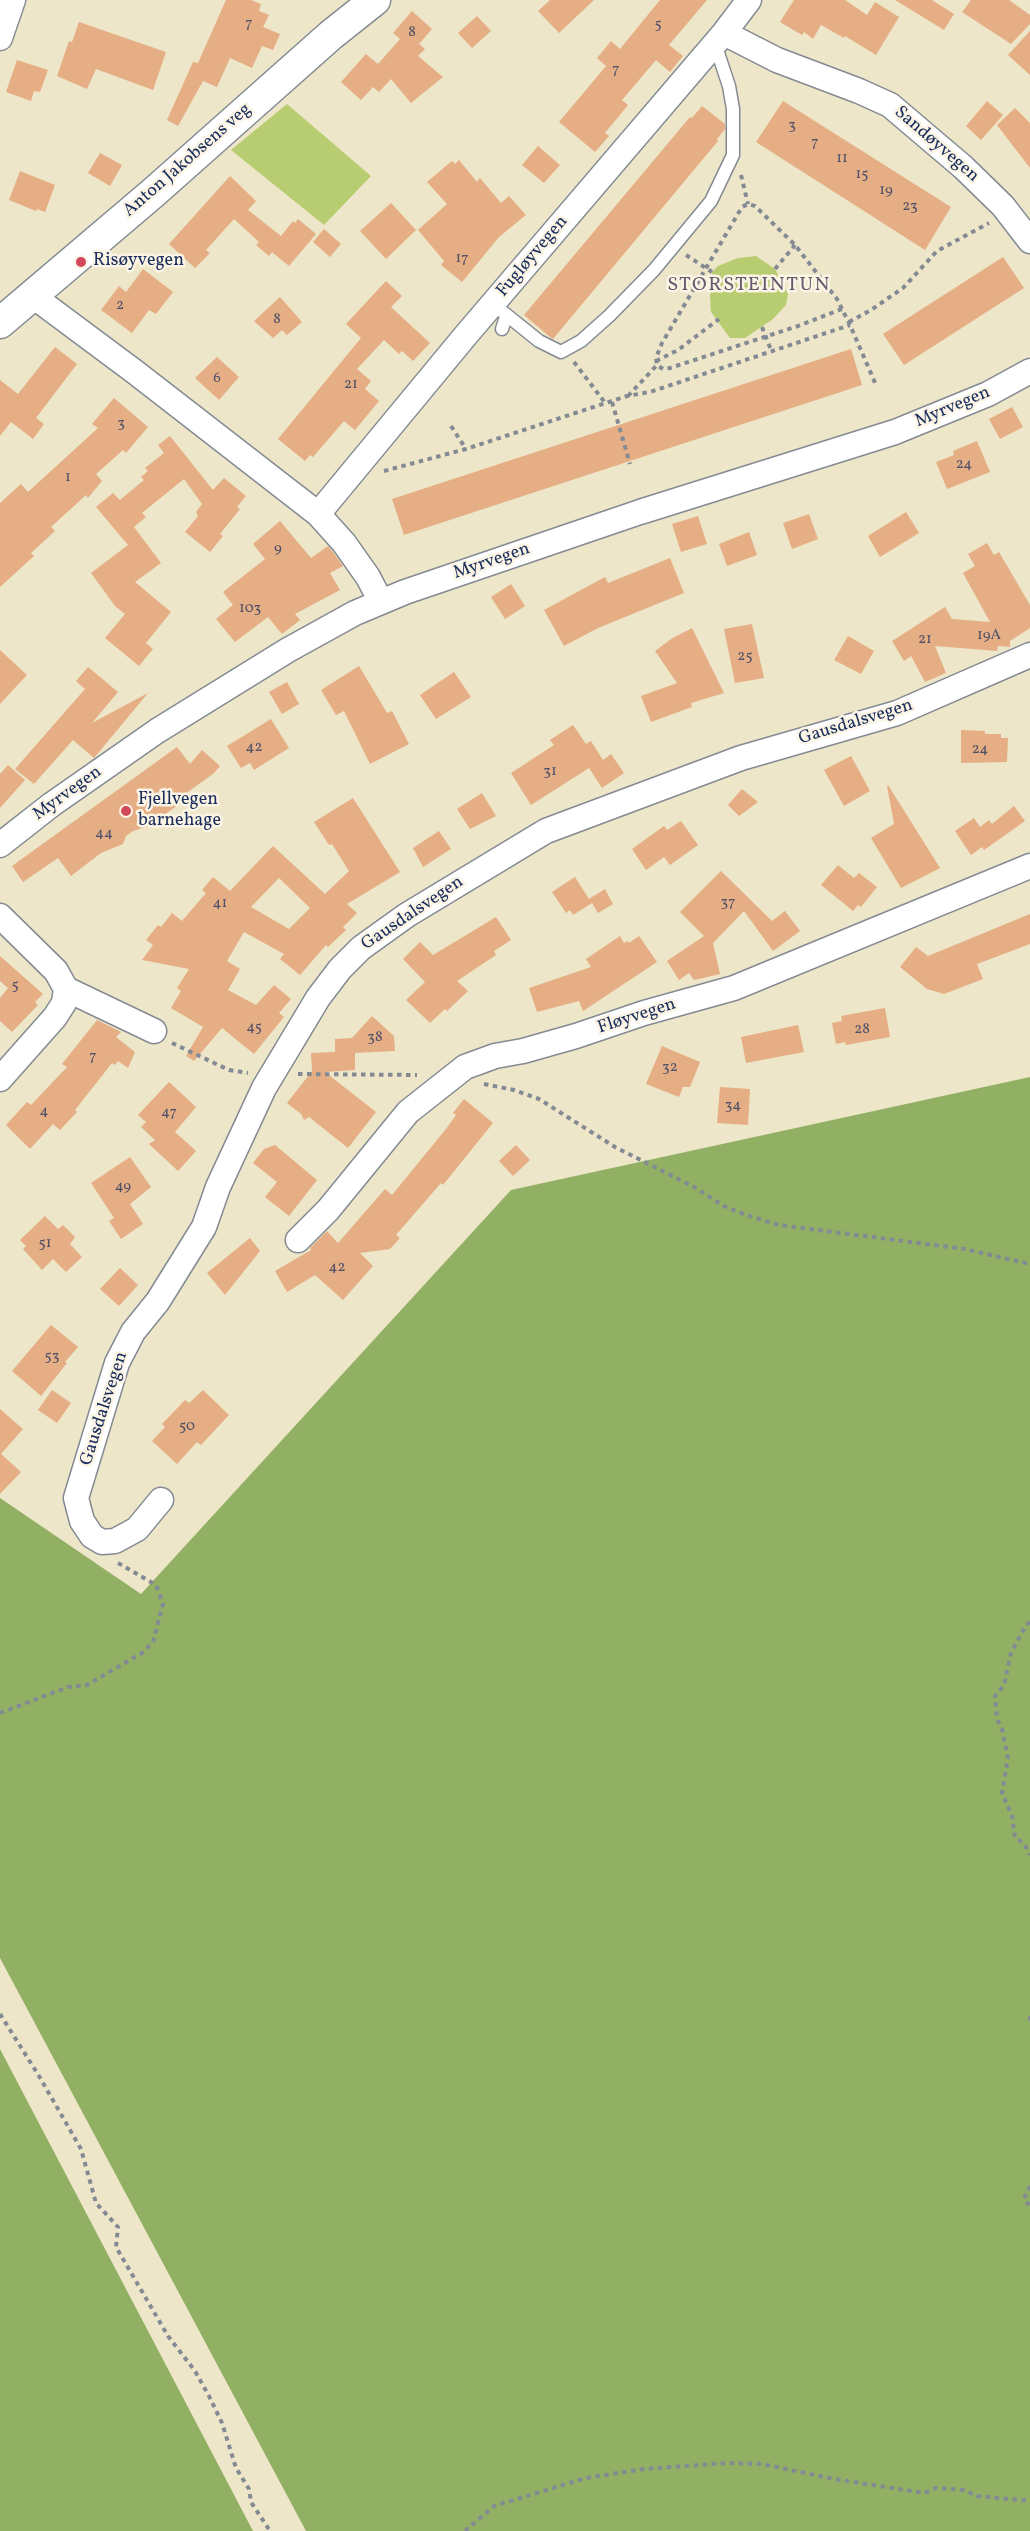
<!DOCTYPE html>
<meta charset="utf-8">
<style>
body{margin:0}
canvas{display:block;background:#ede6c8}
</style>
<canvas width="1030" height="2531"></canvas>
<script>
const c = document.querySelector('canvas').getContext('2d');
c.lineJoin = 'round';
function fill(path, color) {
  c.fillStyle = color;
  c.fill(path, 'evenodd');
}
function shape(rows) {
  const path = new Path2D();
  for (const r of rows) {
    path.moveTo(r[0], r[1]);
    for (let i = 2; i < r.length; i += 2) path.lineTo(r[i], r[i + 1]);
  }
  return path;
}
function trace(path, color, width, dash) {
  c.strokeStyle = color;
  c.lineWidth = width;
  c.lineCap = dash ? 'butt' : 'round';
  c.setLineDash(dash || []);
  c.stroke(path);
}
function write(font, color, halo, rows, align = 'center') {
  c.font = font + ' Vollkorn,serif';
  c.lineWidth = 5;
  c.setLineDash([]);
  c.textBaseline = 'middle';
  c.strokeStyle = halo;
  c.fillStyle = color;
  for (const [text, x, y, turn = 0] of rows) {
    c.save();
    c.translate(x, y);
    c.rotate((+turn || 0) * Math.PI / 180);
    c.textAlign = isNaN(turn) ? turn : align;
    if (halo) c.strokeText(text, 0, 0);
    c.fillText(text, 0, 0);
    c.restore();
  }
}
fill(shape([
 [287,104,371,176,324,225,231,150],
 [756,256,775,269,788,294,786,305,773,319,745,338,730,338,711,312,710,296,712,272,718,266,738,258]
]), '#b8cd72');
fill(shape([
 [1030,1077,1030,2531,306,2531,0,1958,0,1498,141,1594,511,1190],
 [0,2049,253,2531,0,2531]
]), '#92b064');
fill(shape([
 [226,0,251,0,261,4,259,11,269,15,263,27,280,34,273,50,262,46,252,68,230,58,217,87,203,81,178,126,167,120,193,62,198,63],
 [550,0,594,0,559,33,538,11],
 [660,0,707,0,669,45,683,56,670,72,656,60,622,100,628,105,605,133,609,136,595,152,559,122,606,66,597,58,611,41,620,49],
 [794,0,845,0,867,15,875,2,899,17,876,55,845,36,844,38,821,25,813,39,804,32,802,35,780,22],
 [895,0,932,0,954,14,944,30],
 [971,0,1009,0,1030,15,1030,24,1011,44,962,12],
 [412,11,432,29,419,44,425,49,418,56,443,77,411,103,391,79,379,92,373,87,361,100,341,82,366,54,378,64,400,39,393,33],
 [477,16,491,31,472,48,458,33],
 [79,22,166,52,153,90,96,69,87,89,57,76,69,41,72,42],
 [1030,31,1030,75,1008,55],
 [17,60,48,70,40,92,34,91,31,101,6,92],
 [783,101,951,207,925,250,756,142],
 [987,101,1003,115,981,140,966,126],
 [702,106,725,124,725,129,717,139,718,141,553,339,550,337,524,315,690,117,692,118],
 [1015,108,1030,123,1030,168,997,125],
 [538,146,560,165,544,183,522,165],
 [100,153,122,165,110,186,88,173],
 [459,160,477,182,480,178,501,203,509,196,526,215,499,237,462,282,441,265,444,261,418,230,447,204,427,182,452,161,455,164],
 [20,171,55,185,45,212,37,209,36,211,9,200],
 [230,176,256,201,248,210,281,236,293,221,295,223,298,219,316,234,289,266,272,252,269,256,256,245,259,242,234,219,206,250,210,253,195,268,169,244],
 [391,203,416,230,386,259,360,231],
 [324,229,341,244,330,257,313,242],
 [1003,257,1024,288,904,365,883,334],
 [143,269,173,292,156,314,149,310,132,333,101,310,119,286,126,292],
 [386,281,402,296,391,307,430,343,413,361,402,351,399,354,384,340,357,369,371,381,365,389,379,401,355,430,344,421,313,457,310,455,305,461,278,439,361,338,346,324],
 [280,297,302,322,287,335,282,330,273,338,254,321],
 [55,347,77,364,36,418,44,424,33,439,11,422,0,436,0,380,18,394],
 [851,349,862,385,404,535,392,499],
 [217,357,239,377,219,400,195,378],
 [114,398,148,427,126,453,123,450,96,474,102,481,88,498,86,495,51,527,55,531,31,553,34,556,0,587,0,503,21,484,28,492,98,428,92,424],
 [1012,407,1023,427,1000,439,989,419],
 [170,436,213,490,224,478,246,496,237,507,240,509,220,534,223,536,210,552,185,532,198,516,196,512,202,504,184,479,142,513,146,517,134,527,161,563,135,582,171,612,146,643,153,649,139,666,105,638,125,614,115,606,91,573,128,545,96,507,113,493,120,500,144,480,141,477,148,471,145,468,164,453,158,445],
 [977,441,990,472,947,489,936,462,954,455,953,451],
 [906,512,919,533,880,557,868,536],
 [809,514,818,539,792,549,783,523],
 [698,516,707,544,681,552,672,524],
 [280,521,311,558,328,546,333,552,343,566,330,573,340,590,295,614,300,620,282,634,268,617,235,642,216,619,233,605,223,592,265,559,253,544],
 [749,532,757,555,727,566,719,544],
 [987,543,994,555,999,552,1030,605,1030,628,1010,641,1010,647,998,646,997,651,935,646,946,673,925,682,911,656,904,661,892,641,945,607,952,619,990,622,963,573,975,566,968,554],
 [670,558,684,593,598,628,564,646,544,610,605,577,608,583],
 [511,584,525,606,505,619,491,597],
 [752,624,764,678,735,683,724,629],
 [692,628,724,693,691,703,692,707,651,722,641,696,677,683,655,651,671,639],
 [848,636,874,651,861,674,834,660],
 [0,650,27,675,0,704],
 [359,666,387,713,392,711,409,744,370,764,344,711,336,715,321,690],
 [88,667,118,692,92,723,148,693,94,758,73,740,34,784,15,769,85,689,76,681],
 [454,672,471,697,436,719,420,695],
 [287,682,299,704,282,714,269,692],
 [271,719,289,748,254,770,250,763,241,768,227,746],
 [573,725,586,744,591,741,603,760,611,754,624,773,602,788,589,768,531,805,511,773,554,745,550,740],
 [961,730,985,731,985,734,1001,734,1001,738,1008,738,1007,762,961,763],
 [177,747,190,764,202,750,220,766,213,774,185,794,188,798,161,817,158,823,133,831,126,836,123,844,101,853,71,876,58,858,23,882,12,866],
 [851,756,870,791,844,806,824,770],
 [8,765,25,780,0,808,0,774],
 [888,785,940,868,901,888,871,838,894,824,887,786],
 [742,789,758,802,739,816,728,805],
 [482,793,496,816,470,829,457,809],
 [353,798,400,872,347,904,357,913,343,927,346,930,328,947,326,945,300,975,280,959,284,954,244,932,227,961,240,969,228,990,256,1005,274,985,291,999,279,1013,284,1017,254,1054,222,1028,194,1061,186,1056,203,1027,171,1008,181,991,177,988,189,969,142,960,153,945,146,940,158,925,161,927,172,913,182,921,206,893,202,890,213,877,230,891,273,846,325,894,349,871,332,844,329,845,314,822],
 [279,878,310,908,289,929,251,907],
 [1014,806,1025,821,984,850,982,847,971,855,955,831,974,818,980,827,989,820,992,824],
 [681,821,698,845,670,865,664,857,646,870,632,849,664,826,667,830],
 [439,831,451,849,423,867,413,848],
 [838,865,854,878,859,873,877,887,861,907,858,905,853,911,821,885],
 [721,871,772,921,785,911,800,931,773,951,744,911,713,943,720,974,694,980,689,973,679,980,667,961,704,936,680,912],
 [575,877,589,899,605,889,613,904,598,913,592,903,573,915,570,910,566,913,552,892],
 [1030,914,1030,944,977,964,983,979,944,994,927,989,900,967,916,947,928,956],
 [496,917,511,940,494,951,496,955,457,981,468,991,447,1011,445,1009,430,1023,406,1000,425,982,403,959,420,942,433,955],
 [620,936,624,943,628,941,629,943,639,936,657,962,583,1011,579,1001,537,1012,529,988,591,967,586,959],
 [0,956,43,994,35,1002,38,1005,12,1032,0,1021,0,998,8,988,0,981],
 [885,1008,890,1037,846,1045,845,1042,836,1044,832,1023,842,1021,841,1016],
 [372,1016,394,1036,395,1051,355,1053,355,1070,325,1072,376,1112,348,1148,309,1117,304,1120,301,1114,287,1103,312,1071,311,1053,335,1052,335,1039,352,1038],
 [97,1020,121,1032,116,1037,135,1052,128,1068,118,1061,115,1065,112,1063,75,1110,77,1112,60,1130,53,1124,30,1149,6,1125,27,1102,31,1105,67,1067,62,1064],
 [798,1025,804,1052,746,1063,741,1037],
 [662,1046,700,1062,690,1087,683,1087,679,1097,646,1084],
 [169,1082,196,1107,175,1132,196,1151,178,1171,149,1144,155,1140,141,1127,146,1122,138,1115],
 [720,1087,750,1089,748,1125,717,1123],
 [464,1099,493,1123,443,1185,441,1183,396,1235,400,1238,390,1249,360,1253,373,1266,343,1300,315,1275,287,1292,275,1271,311,1250,310,1248,327,1231,338,1243,385,1189,392,1195,446,1129,456,1115,453,1113],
 [275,1145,317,1180,289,1216,265,1197,277,1182,253,1163,264,1149],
 [516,1145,530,1160,513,1176,499,1161],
 [130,1157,151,1187,130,1204,143,1224,121,1239,109,1221,114,1218,91,1183],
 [45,1216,58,1229,63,1225,75,1237,70,1244,82,1257,66,1272,53,1259,42,1270,23,1249,26,1246,20,1240],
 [250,1238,260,1251,225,1295,207,1273],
 [120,1268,138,1285,119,1306,100,1289],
 [51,1325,78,1347,65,1362,67,1363,41,1396,12,1371],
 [52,1390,71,1403,57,1423,38,1410],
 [203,1390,229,1415,201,1445,197,1442,177,1464,152,1441,165,1427,162,1424,185,1400,189,1403],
 [0,1409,23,1429,1,1454,21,1472,0,1494]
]), '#e5ae84');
const service = shape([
 [493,304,539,341,561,352,581,341,609,316,654,270,711,201,733,155,733,109,729,86,715,44],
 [502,329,506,317]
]);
const minor = shape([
 [724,33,777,60,859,91,890,105,963,167,1003,206,1030,241],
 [0,38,13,0],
 [33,296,135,372,318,514,344,543,368,577,381,602],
 [318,514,466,335,724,33,749,0],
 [0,845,51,805,157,731,288,650,355,613,405,592,640,512,895,432,988,394,1030,371],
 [0,916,56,971,66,989,154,1031],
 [0,1079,55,1017,64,1003,66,989],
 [298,1240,328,1210,408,1112,465,1067,495,1056,523,1051,576,1036,644,1013,734,988,1030,866],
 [161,1500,137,1529,115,1541,102,1542,92,1536,82,1521,76,1498,117,1363,133,1332,158,1301,204,1227,218,1187,264,1088,318,998,340,969,361,948,407,915,546,831,741,758,897,713,1030,655]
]);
const tertiary = shape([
 [0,323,153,193,331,35,375,0]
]);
trace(service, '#848a93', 15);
trace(minor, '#848a93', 27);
trace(tertiary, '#848a93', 33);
trace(shape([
 [741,175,748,204],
 [686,255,712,272],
 [775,269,795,245],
 [842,309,798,326,670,368,663,369,657,365,656,358,662,343,742,207,748,204,755,206,795,245,837,299,850,325,876,385],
 [849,322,871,310,903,288,937,251,989,223],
 [762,327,771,350],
 [656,361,678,350,719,319],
 [574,362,606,404],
 [628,396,657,365],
 [612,402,630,464],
 [451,426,466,449],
 [384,471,466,449,627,396,650,392,850,325],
 [172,1043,229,1070,248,1073],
 [298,1074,417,1075],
 [484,1084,514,1090,539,1099,615,1147,694,1187,724,1206,746,1215,779,1225,965,1249,1030,1264],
 [1030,1622,1026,1625,1011,1653,1004,1685,995,1696,997,1719,1002,1729,1008,1758,1002,1793,1012,1816,1015,1838,1024,1843,1030,1855],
 [0,1713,68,1687,87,1685,142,1653,153,1642,163,1604,156,1585,118,1563],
 [0,2014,39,2076,81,2149,96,2203,118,2227,116,2247,168,2336,195,2371,209,2396,222,2423,236,2468,249,2489,251,2502,270,2531],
 [1030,2016,1030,2022],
 [1030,2186,1024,2199,1030,2206],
 [465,2531,494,2506,586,2478,644,2469,727,2463,762,2464,834,2479,924,2493,936,2488,964,2490,977,2496,1030,2501]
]), '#848a93', 4, [4.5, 4.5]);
trace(service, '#fff', 12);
trace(minor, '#fff', 24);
trace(tertiary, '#fff', 30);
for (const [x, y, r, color] of [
 [81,262,6,"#d1495b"],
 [126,811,6,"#d1495b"]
]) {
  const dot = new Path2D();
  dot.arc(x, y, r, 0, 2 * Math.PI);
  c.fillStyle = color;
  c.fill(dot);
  trace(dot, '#fcf5e5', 2);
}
write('15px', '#4e4f68', null, [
 ["7",249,24],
 ["5",658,25],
 ["8",412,33],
 ["7",616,70],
 ["3",792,126],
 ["7",815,143],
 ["11",842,159],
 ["15",862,175],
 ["19",886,191],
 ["23",910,207],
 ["17",462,259],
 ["2",120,306],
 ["8",277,320],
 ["6",217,379],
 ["21",351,385],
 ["3",121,424],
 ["24",964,465],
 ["1",68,478],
 ["9",278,549],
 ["103",250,609],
 ["19A",989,636],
 ["21",925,640],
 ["25",745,657],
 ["42",254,748],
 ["24",980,750],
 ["31",550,772],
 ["44",104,834],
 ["37",728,903],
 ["41",220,904],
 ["5",15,986],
 ["45",254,1028],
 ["28",862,1030],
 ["38",375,1038],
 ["7",93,1057],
 ["32",670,1068],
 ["34",733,1106],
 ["4",44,1112],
 ["47",169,1113],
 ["49",123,1187],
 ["51",45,1244],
 ["42",337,1268],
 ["53",52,1357],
 ["50",187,1427]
]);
write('18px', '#1b2f5e', '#fcf5e5', [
 ["Sandøyvegen",936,145,41],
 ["Anton Jakobsens veg",188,161,-41],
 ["Fugløyvegen",533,257,-50],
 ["Myrvegen",953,408,-23],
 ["Myrvegen",492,562,-19],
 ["Gausdalsvegen",856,723,-17],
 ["Myrvegen",68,794,-36],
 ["Gausdalsvegen",413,914,-34],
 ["Fløyvegen",637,1017,-18],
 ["Gausdalsvegen",105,1409,-72]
]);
write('18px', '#1b2f5e', '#fcf5e5', [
 ["Risøyvegen",93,262],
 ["Fjellvegen",138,801],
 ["barnehage",138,822]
], 'left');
c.letterSpacing = '1.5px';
write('20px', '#625b6b', '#fcf5e5', [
 ["STORSTEINTUN",749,286]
]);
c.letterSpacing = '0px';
</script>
